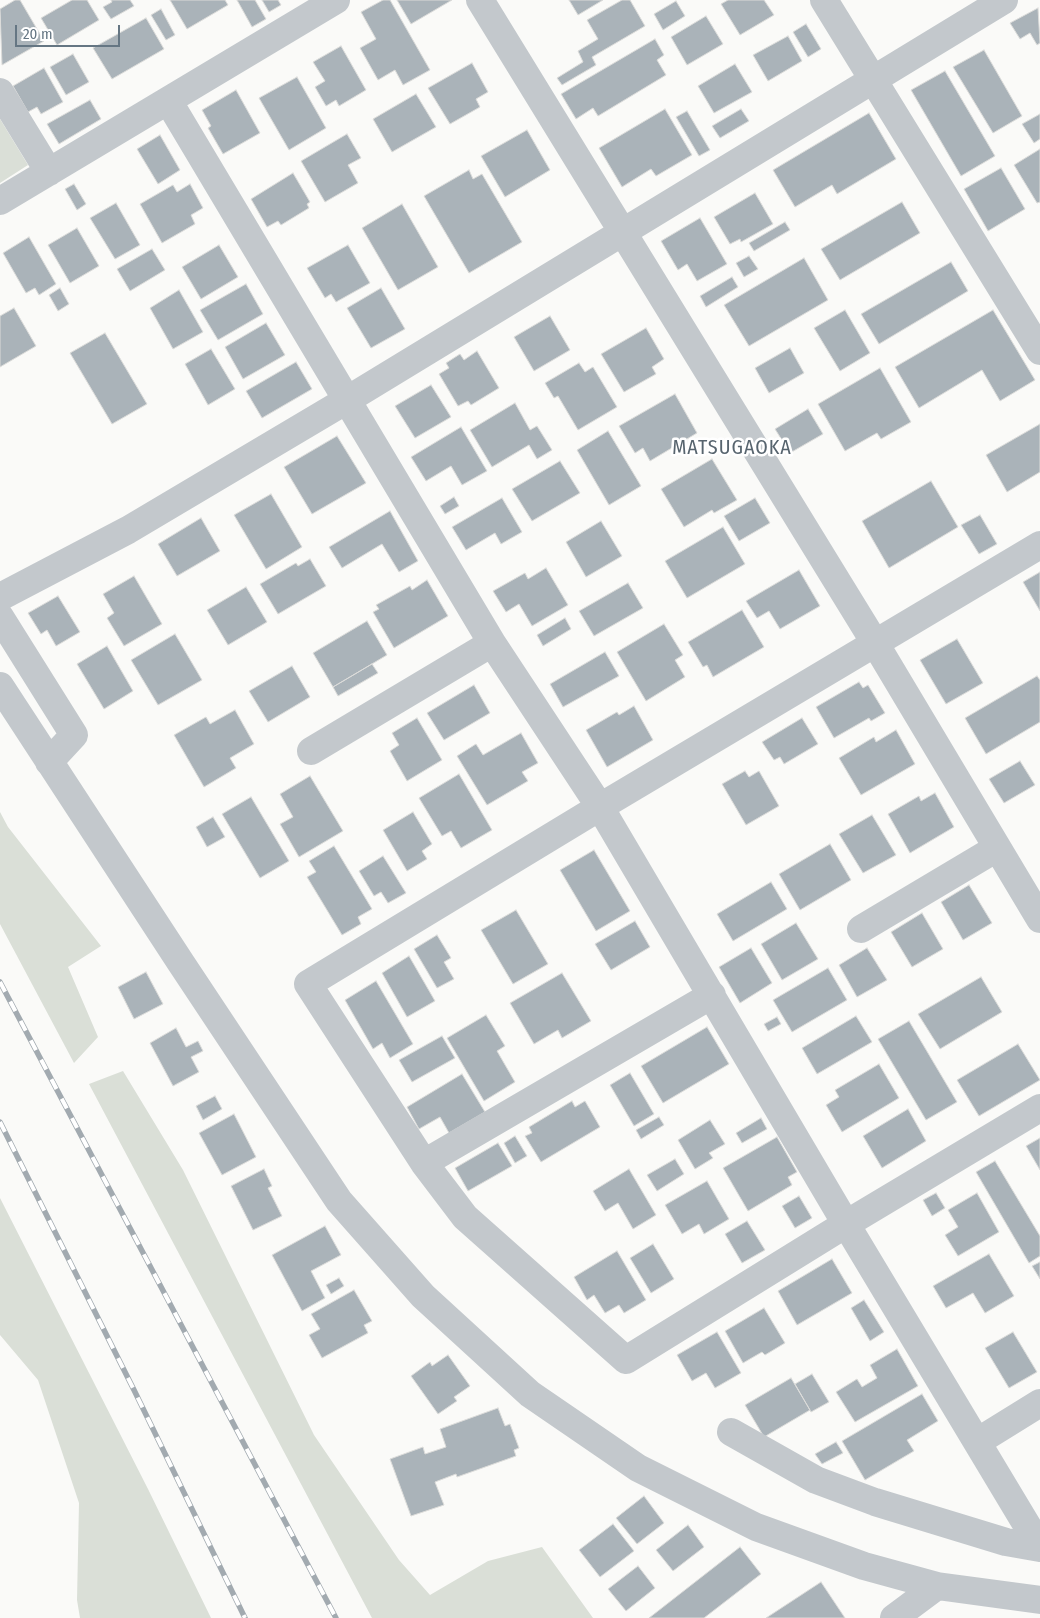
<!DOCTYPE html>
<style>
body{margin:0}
#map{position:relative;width:1040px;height:1618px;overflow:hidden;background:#fafaf8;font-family:"Fira Sans Condensed",sans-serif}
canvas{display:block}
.scale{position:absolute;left:15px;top:25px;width:105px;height:22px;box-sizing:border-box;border:2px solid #657683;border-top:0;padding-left:6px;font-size:15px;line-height:18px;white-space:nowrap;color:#657683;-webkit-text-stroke:4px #fff;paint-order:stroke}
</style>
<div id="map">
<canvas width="1040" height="1618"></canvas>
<div class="scale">20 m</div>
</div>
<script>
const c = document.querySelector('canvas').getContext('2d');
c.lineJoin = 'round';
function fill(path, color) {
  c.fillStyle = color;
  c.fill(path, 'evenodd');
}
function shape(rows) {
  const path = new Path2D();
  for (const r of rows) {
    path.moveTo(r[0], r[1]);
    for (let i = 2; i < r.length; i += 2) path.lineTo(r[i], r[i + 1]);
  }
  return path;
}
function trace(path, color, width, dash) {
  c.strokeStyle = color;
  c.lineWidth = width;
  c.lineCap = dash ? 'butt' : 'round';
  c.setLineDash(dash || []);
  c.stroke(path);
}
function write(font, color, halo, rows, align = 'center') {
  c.font = font + ' "Fira Sans Condensed",sans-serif';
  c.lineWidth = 5;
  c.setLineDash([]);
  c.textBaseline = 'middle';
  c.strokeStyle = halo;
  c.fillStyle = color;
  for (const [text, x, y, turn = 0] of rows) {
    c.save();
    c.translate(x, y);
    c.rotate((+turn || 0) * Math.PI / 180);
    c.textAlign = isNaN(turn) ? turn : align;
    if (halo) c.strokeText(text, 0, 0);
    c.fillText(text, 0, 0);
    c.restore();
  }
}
fill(shape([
 [0,119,28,165,0,183],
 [0,812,8,827,101,946,68,967,98,1037,74,1063,0,924],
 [123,1071,183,1170,314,1435,399,1560,430,1595,488,1561,542,1547,593,1618,372,1618,89,1084],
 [0,1198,148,1489,211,1618,80,1618,77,1600,79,1503,38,1380,0,1335]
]), '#dadfd7');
const building = shape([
 [15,0,20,0,44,41,2,65,0,9,15,0],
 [72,0,87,0,99,20,57,45,41,18,72,0],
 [111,0,130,0,134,6,111,19,103,7,112,2,111,0],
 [170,0,225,0,228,5,187,29,170,0],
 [237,0,255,0,266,19,252,27,237,0],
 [262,0,278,0,281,5,269,12,262,0],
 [383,0,390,0,430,70,403,85,395,70,378,80,360,48,376,39,361,12,383,0],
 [397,0,452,0,411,24,397,0],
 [569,0,603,0,578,15,569,0],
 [622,0,630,0,645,26,592,57,596,65,562,85,557,78,583,62,578,51,598,39,587,20,622,0],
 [728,0,764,0,774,15,740,35,721,4,728,0],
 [676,1,685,16,663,30,654,14,676,1],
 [1038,8,1040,43,1037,45,1030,33,1020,39,1010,23,1038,8],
 [161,9,175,35,166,40,151,15,161,9],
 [706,16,723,44,687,65,671,37,706,16],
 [146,18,164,49,112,79,93,48,146,18],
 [806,24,821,49,808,57,793,32,806,24],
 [788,36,802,61,768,81,753,55,788,36],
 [655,39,664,55,657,60,666,75,598,116,593,108,576,119,561,94,655,39],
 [341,46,366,90,339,106,336,100,326,106,315,87,325,81,313,62,341,46],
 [984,50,1022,116,993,133,953,67,984,50],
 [73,54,89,82,66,95,50,67,73,54],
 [472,63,488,92,476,99,480,107,450,124,428,88,472,63],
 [735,64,752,92,714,113,698,86,735,64],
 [44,68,63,102,41,114,37,107,28,112,13,86,44,68],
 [945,71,995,156,961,176,911,90,945,71],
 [297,77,326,128,289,150,259,98,297,77],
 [236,90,260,133,223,154,208,128,211,126,202,110,236,90],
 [416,94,436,127,392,152,373,119,416,94],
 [90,100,101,119,59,144,47,124,90,100],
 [665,109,692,155,656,176,651,169,622,187,599,148,665,109],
 [741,109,749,121,720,138,712,126,741,109],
 [687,111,710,150,699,156,676,117,687,111],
 [869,113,896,159,837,194,832,185,795,207,773,170,869,113],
 [1040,114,1040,139,1034,143,1022,124,1040,114],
 [527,130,550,170,505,197,481,156,527,130],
 [347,134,361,158,348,165,358,183,325,202,301,161,347,134],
 [160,135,180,170,158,184,137,149,160,135],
 [1040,149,1040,202,1037,203,1014,165,1040,149],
 [1001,168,1025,209,988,231,964,189,1001,168],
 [469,170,473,179,482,174,522,242,469,273,424,196,469,170],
 [293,173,310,202,307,204,309,208,281,225,278,221,267,227,251,199,293,173],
 [74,184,86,204,77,210,65,189,74,184],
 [190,184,203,208,191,215,195,224,162,243,140,204,173,185,177,192,190,184],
 [755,193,773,224,741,242,740,239,730,244,714,217,755,193],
 [902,202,920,233,840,280,821,249,902,202],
 [116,203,140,245,115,259,90,218,116,203],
 [402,204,438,267,398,290,362,228,402,204],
 [700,218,727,264,697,281,687,264,678,270,661,241,700,218],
 [785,222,790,230,754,251,749,243,785,222],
 [77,228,99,266,70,283,48,245,77,228],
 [29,237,56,284,39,295,35,288,26,293,3,253,29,237],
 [219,245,238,277,201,299,182,267,219,245],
 [348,245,370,283,336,302,331,294,325,298,307,268,348,245],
 [152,249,165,270,130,291,117,269,152,249],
 [749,256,758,269,744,277,736,263,749,256],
 [804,258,828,300,749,346,724,305,804,258],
 [951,262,968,291,879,344,861,314,951,262],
 [732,277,738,287,706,307,700,296,732,277],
 [246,284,263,314,218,340,200,310,246,284],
 [60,288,69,304,58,311,49,295,60,288],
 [381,288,405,329,371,348,347,308,381,288],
 [179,290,203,332,173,349,150,308,179,290],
 [14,308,36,346,0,367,0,316,14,308],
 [845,310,870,353,840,371,814,328,845,310],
 [993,310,1035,380,1000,401,982,370,919,408,895,367,993,310],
 [550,316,570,350,534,371,514,337,550,316],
 [266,323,285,355,243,379,225,347,266,323],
 [646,328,664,359,652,367,656,374,624,392,601,354,646,328],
 [105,333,147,404,112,424,70,353,105,333],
 [790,348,804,373,769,393,755,368,790,348],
 [211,349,235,389,208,405,185,364,211,349],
 [477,351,499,388,471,405,468,401,458,406,439,374,449,368,446,363,460,354,464,360,477,351],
 [296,362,312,389,262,418,246,391,296,362],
 [579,363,585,372,593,367,617,407,578,430,558,396,554,398,545,383,579,363],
 [880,368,911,422,881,439,877,433,845,451,818,404,880,368],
 [431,385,451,417,415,438,395,406,431,385],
 [675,394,697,433,650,461,643,448,635,453,619,426,675,394],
 [515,403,530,430,537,426,552,450,537,459,529,445,492,467,470,430,515,403],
 [808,409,823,434,790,453,775,429,808,409],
 [1040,424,1040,472,1007,492,986,455,1040,424],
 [461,427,487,471,462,485,451,466,426,481,411,457,461,427],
 [608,431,641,486,609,505,577,450,608,431],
 [337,436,366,483,312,514,284,467,337,436],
 [712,459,737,500,714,513,712,510,684,527,661,489,712,459],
 [560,461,580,493,532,521,512,489,560,461],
 [931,481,958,527,889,568,862,521,931,481],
 [271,494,302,547,266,569,234,515,271,494],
 [454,497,459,506,445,514,440,506,454,497],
 [502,498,522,532,501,544,495,533,466,550,452,527,502,498],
 [755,498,770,523,739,541,724,516,755,498],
 [390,511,418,561,399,572,382,544,342,568,329,547,390,511],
 [980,515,997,544,979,554,961,525,980,515],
 [201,518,220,551,177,576,158,544,201,518],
 [601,521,622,556,586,577,566,542,601,521],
 [723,527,745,564,687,598,665,561,723,527],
 [310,559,326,586,278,614,260,584,296,563,298,566,310,559],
 [546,568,568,605,532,626,519,604,506,612,493,591,525,573,528,579,546,568],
 [799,570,820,606,780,629,769,611,757,618,746,601,799,570],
 [1040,572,1040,611,1023,582,1040,572],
 [134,576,162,624,124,646,107,618,114,613,103,594,134,576],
 [427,580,448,616,394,648,373,612,379,609,376,605,410,586,412,590,427,580],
 [628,583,643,608,594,636,579,611,628,583],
 [246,587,267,622,228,645,207,610,246,587],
 [58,596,80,632,56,646,47,630,41,634,28,613,58,596],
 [742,610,764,647,713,677,707,665,703,667,688,642,742,610],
 [565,618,571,629,543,646,537,635,565,618],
 [367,621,387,655,333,687,313,653,367,621],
 [664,624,683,655,675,660,685,677,646,701,617,652,664,624],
 [175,634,202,680,158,705,131,660,175,634],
 [957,639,983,683,946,704,920,660,957,639],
 [107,646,133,691,104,709,77,664,107,646],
 [605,652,619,676,563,707,550,684,605,652],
 [372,664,378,673,338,696,333,687,372,664],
 [292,666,310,697,268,722,249,691,292,666],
 [1037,676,1040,680,1040,722,986,754,965,718,1037,676],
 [859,682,863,688,868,685,885,713,871,721,869,718,834,738,816,707,859,682],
 [474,685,490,713,444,740,427,713,474,685],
 [634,706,653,740,607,767,586,730,617,712,619,715,634,706],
 [235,710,254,744,230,758,236,768,204,787,174,735,206,717,210,724,235,710],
 [417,718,442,760,407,781,390,751,399,745,392,733,417,718],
 [802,718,818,744,784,764,780,757,774,760,762,742,802,718],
 [896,730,915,764,861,795,839,758,874,737,876,742,896,730],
 [521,733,538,763,522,772,528,781,487,805,457,756,476,744,483,755,521,733],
 [1020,761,1035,785,1004,803,989,779,1020,761],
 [745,771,749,777,759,771,779,806,746,825,722,784,745,771],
 [459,774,492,830,461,848,451,831,442,836,419,798,459,774],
 [310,776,343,831,299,857,280,824,293,817,280,794,310,776],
 [935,793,954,827,910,853,888,814,919,796,921,801,935,793],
 [251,797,289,861,260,878,222,814,251,797],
 [413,812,432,844,422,851,427,859,407,871,383,830,413,812],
 [872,815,896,855,863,873,839,834,872,815],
 [213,817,225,837,207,847,196,827,213,817],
 [830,844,851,880,800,910,779,874,830,844],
 [334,846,372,909,358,917,361,924,342,935,307,877,316,872,309,861,334,846],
 [594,850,630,911,596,931,560,870,594,850],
 [383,856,406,893,388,903,381,892,374,896,359,871,383,856],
 [771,882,787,909,733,941,717,914,771,882],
 [969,885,992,923,963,940,941,902,969,885],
 [516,910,548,964,513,984,481,930,516,910],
 [922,913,943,949,912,967,891,932,922,913],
 [635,921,650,947,611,970,595,944,635,921],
 [796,923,818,959,782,980,761,944,796,923],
 [437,935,451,958,444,962,454,979,437,988,414,949,437,935],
 [751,948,772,983,740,1003,719,967,751,948],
 [867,948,887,980,857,997,839,965,867,948],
 [409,956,435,1001,407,1017,382,973,409,956],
 [828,968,847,1000,792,1032,773,1000,828,968],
 [146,972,163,1004,134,1019,118,987,146,972],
 [562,973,591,1021,562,1038,558,1030,534,1044,510,1003,562,973],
 [981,977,1002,1012,940,1049,918,1014,981,977],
 [376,981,413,1044,390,1058,382,1043,373,1049,345,1000,376,981],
 [486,1015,505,1046,497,1051,515,1082,484,1101,447,1038,486,1015],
 [856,1016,872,1042,817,1074,802,1048,856,1016],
 [777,1017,781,1024,768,1031,764,1024,777,1017],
 [909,1021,957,1102,926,1120,878,1039,909,1021],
 [707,1027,729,1064,663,1103,641,1066,707,1027],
 [176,1028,186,1047,198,1041,203,1051,191,1057,199,1072,173,1086,150,1043,176,1028],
 [442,1036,455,1058,412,1082,399,1060,442,1036],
 [1018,1044,1040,1080,979,1116,957,1080,1018,1044],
 [879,1064,899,1098,842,1132,826,1105,839,1097,835,1090,879,1064],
 [630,1073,654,1114,634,1126,610,1085,630,1073],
 [462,1074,485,1112,449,1133,440,1117,419,1129,407,1107,462,1074],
 [215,1096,222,1109,203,1120,196,1106,215,1096],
 [572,1101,575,1107,585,1101,600,1127,541,1162,525,1136,532,1133,529,1127,572,1101],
 [908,1109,926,1141,882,1168,863,1136,908,1109],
 [234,1114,256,1157,222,1175,199,1133,234,1114],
 [659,1117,664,1125,641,1139,636,1130,659,1117],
 [761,1118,767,1129,742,1143,736,1133,761,1118],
 [710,1120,725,1144,709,1153,713,1158,695,1169,678,1140,710,1120],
 [515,1136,527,1156,515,1163,504,1143,515,1136],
 [777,1137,797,1172,788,1177,792,1185,748,1211,723,1168,777,1137],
 [1040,1138,1040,1170,1026,1146,1040,1138],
 [498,1143,512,1166,468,1191,455,1168,498,1143],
 [675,1159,684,1174,657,1191,647,1175,675,1159],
 [995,1161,1040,1236,1040,1256,1029,1263,976,1172,995,1161],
 [264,1169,272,1186,268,1188,282,1216,253,1230,231,1186,264,1169],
 [629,1169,656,1215,633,1229,618,1203,605,1211,593,1191,629,1169],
 [707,1181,729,1219,704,1234,699,1224,682,1234,665,1205,707,1181],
 [936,1193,945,1208,932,1216,923,1200,936,1193],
 [977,1193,999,1232,958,1256,945,1235,958,1227,948,1210,977,1193],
 [799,1196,812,1218,795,1228,782,1206,799,1196],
 [747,1221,765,1250,742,1263,725,1234,747,1221],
 [325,1226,341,1255,311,1271,325,1298,302,1311,272,1255,325,1226],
 [653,1244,674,1279,651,1293,630,1258,653,1244],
 [617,1251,646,1300,624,1313,619,1305,605,1313,594,1295,587,1300,574,1277,617,1251],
 [989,1254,1014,1296,985,1313,973,1293,946,1308,933,1286,989,1254],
 [832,1259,852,1293,797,1325,778,1291,832,1259],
 [1040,1262,1040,1279,1032,1266,1040,1262],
 [339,1278,344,1286,331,1294,326,1285,339,1278],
 [354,1290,372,1321,364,1325,368,1333,322,1358,309,1335,320,1329,311,1314,354,1290],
 [864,1300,884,1332,870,1341,851,1308,864,1300],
 [764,1308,785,1343,765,1355,762,1352,743,1363,725,1331,764,1308],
 [717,1332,741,1373,715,1388,706,1373,692,1381,677,1355,717,1332],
 [1013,1332,1037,1372,1009,1388,985,1348,1013,1332],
 [897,1349,918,1386,855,1422,836,1392,857,1379,862,1387,877,1378,870,1365,897,1349],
 [448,1355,470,1386,454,1397,457,1401,438,1414,411,1376,430,1362,432,1366,448,1355],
 [812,1374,829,1402,811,1412,795,1384,812,1374],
 [791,1378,810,1410,764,1437,745,1405,791,1378],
 [922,1394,938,1421,907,1440,914,1451,865,1480,842,1441,922,1394],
 [498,1408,505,1426,510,1424,519,1448,514,1450,516,1456,457,1477,456,1474,435,1482,444,1505,411,1516,390,1459,423,1447,425,1454,446,1447,440,1429,498,1408],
 [836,1442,843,1453,822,1464,815,1454,836,1442],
 [644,1496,664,1523,637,1544,616,1518,644,1496],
 [613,1524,634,1551,600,1577,579,1550,613,1524],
 [688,1525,704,1547,673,1571,656,1550,688,1525],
 [740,1547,761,1574,704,1618,649,1618,740,1547],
 [638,1566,655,1588,626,1611,608,1589,638,1566],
 [821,1582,845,1618,766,1618,821,1582]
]);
fill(building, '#aab3b9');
trace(building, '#dcdcda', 1);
trace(shape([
 [480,0,875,643,1040,919],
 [824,0,1040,351],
 [0,92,49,172],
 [169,102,492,643,600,807,846,1224,1040,1547],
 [0,201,336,0],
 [1040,545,600,807,308,984,424,1163,465,1217,626,1360,846,1224,1040,1108],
 [0,597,128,530,347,400,1004,0],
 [0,617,74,735,49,762],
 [0,686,181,963,339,1201,423,1296,530,1394,638,1468,756,1527,864,1566,937,1586,1040,1600],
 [311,751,492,643],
 [861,929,997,848],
 [424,1163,712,995],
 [731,1432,816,1480,875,1502,1006,1542,1040,1548],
 [977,1442,1040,1403],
 [894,1618,937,1586]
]), '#c3c8cc', 28);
const rail = shape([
 [0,982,336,1618],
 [0,1122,134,1390,245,1618]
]);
trace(rail, '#a2aab0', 5.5);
trace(rail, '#fff', 4, [11]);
c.letterSpacing = '1px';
write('20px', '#57646e', '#fff', [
 ["MATSUGAOKA",732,448]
]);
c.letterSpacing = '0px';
</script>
